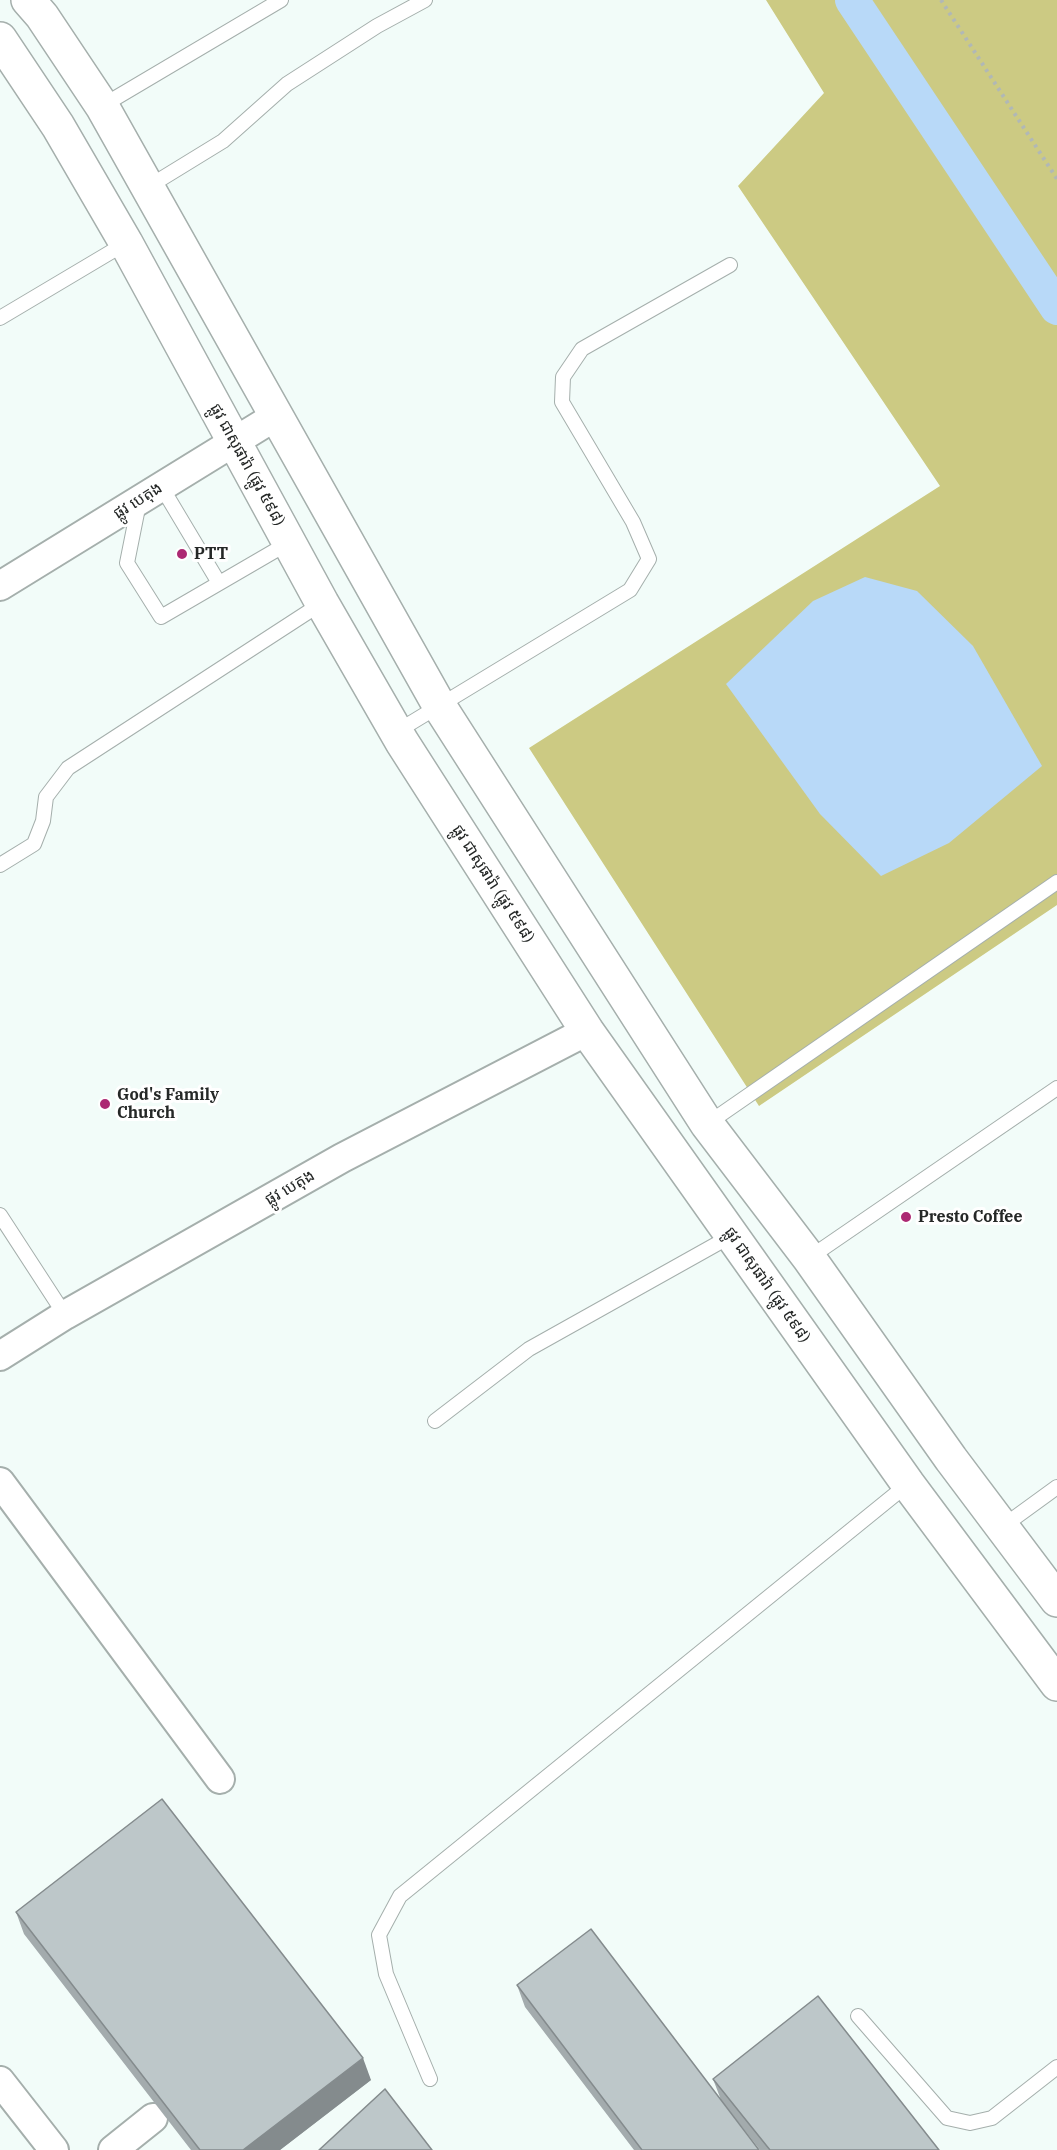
<!DOCTYPE html>
<meta charset="utf-8">
<style>
body{margin:0}
canvas{display:block;background:#f2fcf9}
</style>
<canvas width="1057" height="2150"></canvas>
<script>
const c = document.querySelector('canvas').getContext('2d');
c.lineJoin = 'round';
function fill(path, color) {
  c.fillStyle = color;
  c.fill(path, 'evenodd');
}
function shape(rows) {
  const path = new Path2D();
  for (const r of rows) {
    path.moveTo(r[0], r[1]);
    for (let i = 2; i < r.length; i += 2) path.lineTo(r[i], r[i + 1]);
  }
  return path;
}
function trace(path, color, width, dash) {
  c.strokeStyle = color;
  c.lineWidth = width;
  c.lineCap = dash ? 'butt' : 'round';
  c.setLineDash(dash || []);
  c.stroke(path);
}
function write(font, color, halo, rows, align = 'center') {
  c.font = font + ' "IBM Plex Serif","Noto Sans Khmer",serif';
  c.lineWidth = 6;
  c.setLineDash([]);
  c.textBaseline = 'middle';
  c.strokeStyle = halo;
  c.fillStyle = color;
  for (const [text, x, y, turn = 0] of rows) {
    c.save();
    c.translate(x, y);
    c.rotate((+turn || 0) * Math.PI / 180);
    c.textAlign = isNaN(turn) ? turn : align;
    if (halo) c.strokeText(text, 0, 0);
    c.fillText(text, 0, 0);
    c.restore();
  }
}
fill(shape([
 [766,0,1057,0,1057,905,759,1106,529,748,940,486,738,186,824,93]
]), '#ccca83');
fill(shape([
 [865,577,917,591,973,646,1042,766,949,843,881,876,820,814,726,684,813,601]
]), '#b8d9f8');
trace(shape([
 [852,0,1057,308]
]), '#b8d9f8', 34);
const lane = shape([
 [102,106,281,0],
 [148,187,223,141,287,84,377,26,425,0],
 [0,318,126,243],
 [161,486,219,583],
 [139,503,127,563,161,617,290,542],
 [396,732,630,590,649,559,633,522,562,402,563,377,582,349,730,265],
 [0,865,34,844,43,821,46,797,68,768,322,603],
 [707,1124,1057,882],
 [0,1215,65,1315],
 [809,1258,1057,1088],
 [435,1421,529,1349,731,1236],
 [1002,1527,1057,1487],
 [858,2016,947,2118,970,2123,992,2118,1057,2067],
 [430,2079,386,1974,379,1935,400,1896,908,1484]
]);
const street = shape([
 [0,586,276,416],
 [0,1356,65,1315,342,1158,587,1031],
 [0,1482,220,1779],
 [0,2081,54,2150],
 [113,2150,153,2118]
]);
const secondary = shape([
 [28,0,42,16,102,106,440,707,707,1124,809,1258,951,1459,1057,1600],
 [0,39,58,126,126,243,322,603,402,742,587,1031,908,1484,1057,1684]
]);
trace(lane, '#a5afac', 16);
trace(street, '#a5afac', 32);
trace(secondary, '#a5afac', 36);
trace(shape([
 [941,0,1057,179]
]), '#b1b8b6', 4, [3, 4.5]);
trace(lane, '#fff', 14);
trace(street, '#fff', 28);
trace(secondary, '#fff', 33);
fill(shape([
 [16,1912,371,2080,280,2150,191,2150,24,1934],
 [517,1985,759,2150,634,2150,525,2007],
 [713,2079,939,2150,760,2150,721,2100]
]), '#a3abad');
fill(shape([
 [363,2058,371,2080,280,2150,243,2150]
]), '#848b8d');
const building = shape([
 [162,1799,363,2058,243,2150,200,2150,16,1912,162,1799],
 [591,1929,759,2150,642,2150,517,1985,591,1929],
 [818,1996,939,2150,770,2150,713,2079,818,1996],
 [385,2089,432,2150,319,2150,385,2089]
]);
fill(building, '#bdc7c9');
trace(building, '#848b8d', 1.5);
for (const [x, y, r, color] of [
 [182,554,6,"#ac2973"],
 [105,1104,6,"#ac2973"],
 [906,1217,6,"#ac2973"]
]) {
  const dot = new Path2D();
  dot.arc(x, y, r, 0, 2 * Math.PI);
  c.fillStyle = color;
  c.fill(dot);
  trace(dot, '#fff', 2);
}
write('16px', '#252827', '#fff', [
 ["ផ្លូវ ជាសុផារ៉ា (ផ្លូវ ៥៩៨)",247,465,61],
 ["ផ្លូវ បេតុង",138,501,-32],
 ["ផ្លូវ ជាសុផារ៉ា (ផ្លូវ ៥៩៨)",493,884,57],
 ["ផ្លូវ បេតុង",290,1188,-30],
 ["ផ្លូវ ជាសុផារ៉ា (ផ្លូវ ៥៩៨)",767,1285,55]
]);
write('bold 16px', '#252827', '#fff', [
 ["PTT",194,554],
 ["God's Family",117,1095],
 ["Church",117,1113],
 ["Presto Coffee",918,1217]
], 'left');
</script>
